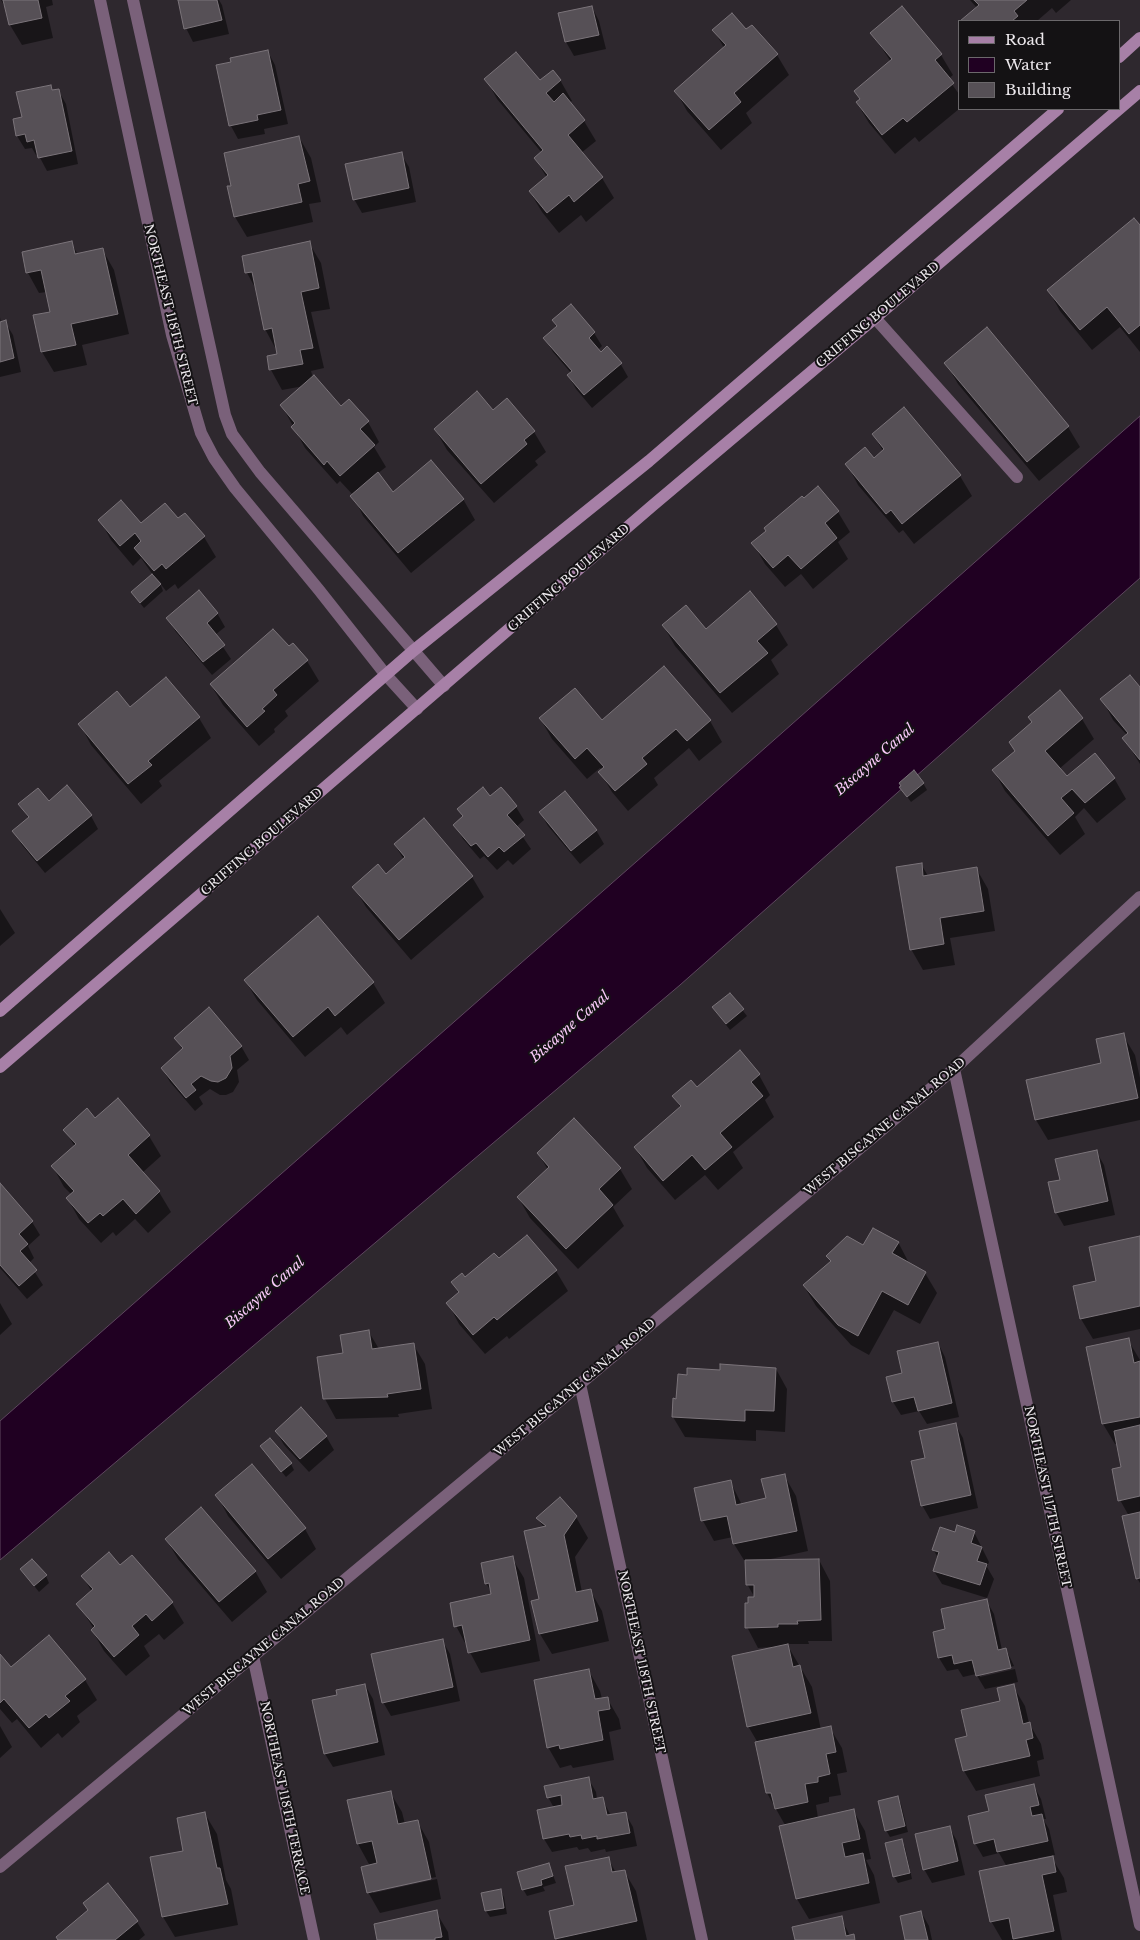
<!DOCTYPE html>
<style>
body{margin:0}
#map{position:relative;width:1140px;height:1940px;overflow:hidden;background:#2e282e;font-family:"Libre Baskerville",serif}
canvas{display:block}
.legend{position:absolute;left:958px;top:20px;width:162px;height:90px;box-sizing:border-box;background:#141214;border:1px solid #6b686b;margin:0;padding:6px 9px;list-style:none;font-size:15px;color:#ede9ed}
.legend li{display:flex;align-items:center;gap:10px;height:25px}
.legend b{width:25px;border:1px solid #6b686b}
</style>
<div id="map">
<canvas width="1140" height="1940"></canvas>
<ul class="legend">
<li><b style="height:6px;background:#a780a7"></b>Road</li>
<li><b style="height:14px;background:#200022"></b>Water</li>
<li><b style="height:14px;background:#565056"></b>Building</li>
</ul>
</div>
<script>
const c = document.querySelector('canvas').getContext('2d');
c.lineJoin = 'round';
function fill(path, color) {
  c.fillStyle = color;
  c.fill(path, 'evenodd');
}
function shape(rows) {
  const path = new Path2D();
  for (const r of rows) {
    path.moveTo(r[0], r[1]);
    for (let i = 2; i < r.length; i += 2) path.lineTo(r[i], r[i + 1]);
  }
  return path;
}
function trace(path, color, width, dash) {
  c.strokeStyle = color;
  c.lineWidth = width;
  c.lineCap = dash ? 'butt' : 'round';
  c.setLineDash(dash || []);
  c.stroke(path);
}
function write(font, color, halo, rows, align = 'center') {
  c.font = font + ' "Libre Baskerville",serif';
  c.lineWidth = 4;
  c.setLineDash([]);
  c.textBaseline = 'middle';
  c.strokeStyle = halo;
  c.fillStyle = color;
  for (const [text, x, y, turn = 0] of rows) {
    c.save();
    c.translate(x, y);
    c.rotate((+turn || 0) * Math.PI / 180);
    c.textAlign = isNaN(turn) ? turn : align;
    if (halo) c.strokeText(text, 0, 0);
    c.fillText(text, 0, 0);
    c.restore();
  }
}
const water = shape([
 [1140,416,1140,578,680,985,0,1560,0,1421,661,840,1140,416]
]);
fill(water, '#200022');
trace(water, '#5e465f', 1);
fill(shape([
 [1,0,52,0,53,5,46,7,53,38,22,45,10,25,7,11],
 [180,0,219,0,222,5,229,34,193,42,186,28],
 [970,0,1071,0,1056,13,1052,8,1037,21,962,21,977,8],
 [592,7,599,21,606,49,574,56,566,42,560,14],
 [752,27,777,55,789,75,746,113,752,123,721,150,687,111,676,91,724,48,714,30,746,31],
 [872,33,941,55,953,75,948,79,959,94,959,109,919,142,915,137,895,154,869,123,857,103,860,100,855,92,891,62],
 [268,52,275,65,288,124,264,129,265,134,238,139,231,126,218,66],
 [486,79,540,82,560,80,572,101,569,103,584,121,596,141,581,153,602,178,614,198,586,222,581,215,559,233,542,212,530,192,547,178,535,158,542,153,497,99],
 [50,87,53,92,58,90,66,104,78,164,47,171,38,154,36,155,32,148,25,149,17,136,23,118],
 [299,137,311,158,321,202,309,204,313,222,247,237,235,217,229,187,233,186],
 [401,154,409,167,416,202,362,213,354,199],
 [1140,227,1140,352,1120,327,1092,350,1060,311,1049,291],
 [71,242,78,255,102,249,114,270,129,334,82,345,87,365,54,372,42,352,34,316,52,312,47,292,39,293,28,273,23,253],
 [309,243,321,263,330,309,311,312,324,368,311,371,313,378,340,407,368,422,379,442,374,447,386,467,377,474,393,493,463,499,475,520,411,573,363,516,353,495,340,481,337,484,305,448,282,406,304,386,282,390,271,370,268,357,279,355,265,329,257,291,247,273],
 [0,317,1,323,5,322,13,335,21,372,0,377],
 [553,321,594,333,602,346,598,350,601,354,620,363,628,377,592,408,576,389,568,375,571,373,553,352,545,338,557,328],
 [987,329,1068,427,1080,447,1039,481,958,384,946,363],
 [904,409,960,476,972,496,914,544,903,530,899,533,858,485,847,464,874,459,883,451,873,434],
 [493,412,534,432,546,452,535,461,538,465,494,503,447,450,435,429],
 [838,512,850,532,838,542,848,559,813,589,801,574,785,587,765,564,753,543],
 [185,514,204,537,216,557,178,589,175,584,166,591,160,583,163,591,144,608,132,593,153,575,141,558,133,566,111,540,100,520,141,525,178,520],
 [750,593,776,625,788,645,771,660,779,674,732,713,675,646,663,625,705,630],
 [217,613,225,627,215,635,231,659,212,675,176,632,168,619],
 [289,648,307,661,319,681,285,711,288,716,274,729,275,732,259,746,223,705,211,685],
 [664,668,710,721,722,742,699,761,689,748,654,778,658,785,628,811,612,792,600,772,602,770,600,768,587,779,552,739,540,718,602,721],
 [166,679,199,718,211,738,159,781,162,786,141,804,91,745,80,724,130,709],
 [1140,689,1140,764,1124,738,1127,735,1113,720,1102,699],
 [1060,692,1082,719,1094,739,1059,769,1067,778,1114,778,1126,799,1097,823,1084,808,1075,817,1085,834,1060,855,1005,791,994,771,1016,752,1033,723],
 [923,783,927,790,911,802,900,787],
 [490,798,516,807,524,820,516,827,531,849,513,865,508,860,497,870,484,856,480,859,463,839,455,825,463,818,459,810],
 [48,802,91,816,98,829,45,873,22,845,14,832,29,819,20,804],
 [540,812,596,830,604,844,580,864,548,826],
 [395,845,472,877,484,897,411,960,366,907,354,887,386,875,404,860],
 [921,864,928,876,976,868,988,889,995,931,950,938,955,965,923,970,911,949],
 [0,909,15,933,0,946],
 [245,980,373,983,385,1003,347,1035,341,1027,305,1057,257,1000],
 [730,994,747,1016,730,1030,713,1008],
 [1123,1035,1135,1055,1140,1078,1140,1120,1048,1140,1036,1120,1028,1080,1103,1064],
 [176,1038,241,1046,249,1060,237,1070,239,1082,233,1092,226,1095,220,1095,210,1089,199,1097,203,1104,195,1111,170,1082,162,1068,183,1050],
 [759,1075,770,1095,765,1100,774,1117,733,1152,743,1168,718,1190,705,1175,675,1200,647,1168,635,1147,681,1108,674,1097,697,1089],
 [117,1100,149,1136,161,1156,142,1173,159,1192,171,1212,148,1233,135,1219,116,1236,113,1232,101,1243,79,1219,68,1199,72,1195,64,1187,53,1167,75,1147,65,1130,95,1120],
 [1096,1151,1104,1165,1115,1215,1064,1226,1056,1212,1061,1181],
 [538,1153,620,1169,632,1189,613,1207,624,1226,578,1269,530,1218,518,1197,548,1170],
 [0,1185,32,1222,40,1235,28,1246,34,1258,29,1263,43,1285,27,1299,0,1268],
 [1140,1237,1140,1329,1093,1339,1081,1319,1074,1287,1098,1282],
 [898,1242,909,1263,925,1273,937,1293,920,1324,894,1310,869,1355,851,1345,816,1306,804,1286,831,1262,827,1256,864,1247],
 [499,1260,556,1271,568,1291,509,1339,507,1336,485,1354,459,1324,448,1303,459,1294,453,1283,465,1279],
 [0,1303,12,1324,0,1335],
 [369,1332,379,1349,413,1344,425,1364,432,1409,398,1414,399,1417,336,1419,325,1399,345,1354],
 [1128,1340,1140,1360,1140,1583,1137,1578,1129,1516,1120,1500,1122,1468,1117,1444,1115,1444,1103,1424,1087,1348],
 [938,1343,945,1357,959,1417,927,1424,919,1411,901,1415,893,1402,904,1374],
 [776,1369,787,1389,785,1432,756,1430,756,1441,685,1437,673,1417,677,1400,688,1376,721,1371],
 [955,1424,963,1438,978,1508,930,1519,922,1505,927,1459],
 [276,1431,326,1436,334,1450,309,1472,284,1445],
 [262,1447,291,1464,294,1470,286,1477],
 [252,1466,305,1529,316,1549,281,1579,228,1516,217,1495],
 [784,1475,796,1496,808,1551,766,1560,819,1560,830,1581,832,1641,808,1641,809,1644,789,1644,789,1648,812,1687,821,1730,830,1728,842,1748,847,1772,837,1774,841,1795,829,1797,829,1802,816,1805,818,1818,853,1810,865,1831,871,1859,866,1860,874,1875,880,1903,809,1919,797,1899,785,1825,767,1793,758,1743,748,1726,771,1647,758,1648,747,1627,755,1598,747,1584,747,1565,734,1544,733,1537,714,1541,703,1521,696,1489,730,1481,742,1505,767,1499],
 [576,1517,588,1538,575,1557,582,1592,590,1590,602,1611,609,1641,552,1654,540,1634,544,1528,538,1518],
 [974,1532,989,1562,987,1567,994,1579,987,1598,942,1584,934,1571,938,1558,933,1549,955,1533],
 [166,1539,255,1571,267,1592,232,1622,178,1559],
 [512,1558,524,1578,540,1661,481,1673,456,1626,493,1595,486,1583],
 [120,1567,172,1603,184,1623,164,1640,159,1634,144,1646,150,1656,126,1676,104,1651,92,1630,94,1629,78,1604,92,1592,83,1577],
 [21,1569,46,1576,49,1583,39,1592],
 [986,1600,994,1614,1002,1650,1006,1649,1014,1666,980,1674,980,1677,1015,1669,1018,1682,985,1689,976,1674,963,1677,958,1669,947,1671,939,1658,947,1630],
 [442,1640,450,1654,460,1701,391,1716,383,1702],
 [0,1656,11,1669,85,1680,97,1700,77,1716,80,1722,62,1738,58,1733,41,1748,17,1719,12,1723,0,1709],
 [589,1671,600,1691,602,1699,607,1698,619,1719,621,1729,609,1732,614,1760,573,1768,571,1765,560,1768,548,1747],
 [365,1685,373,1699,385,1755,333,1767,325,1754,339,1696],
 [1013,1686,1025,1706,1029,1723,1041,1744,1044,1759,1037,1761,1040,1776,976,1791,964,1771,969,1737,1001,1701],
 [0,1726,12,1747,0,1758],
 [588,1778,596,1792,597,1799,602,1798,611,1816,625,1813,633,1827,637,1846,606,1852,605,1849,591,1852,588,1848,579,1850,577,1847,552,1852,544,1839,554,1808,548,1797],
 [1034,1786,1041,1799,1046,1819,1043,1819,1049,1829,1055,1855,1038,1858,1039,1860,1052,1858,1064,1878,1067,1892,1053,1895,1062,1940,1002,1940,991,1921,1007,1867,999,1853,983,1857,975,1843,990,1812],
 [390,1792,402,1812,405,1824,417,1821,429,1842,436,1877,373,1890,373,1893,437,1879,441,1899,380,1913,368,1892,370,1866,358,1844,348,1801],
 [897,1798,901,1804,908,1832,890,1837,886,1830],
 [205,1814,217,1834,226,1880,231,1889,238,1925,175,1937,163,1917,185,1852],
 [949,1827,957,1841,965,1875,932,1883,924,1869],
 [901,1840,905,1847,912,1879,898,1883,894,1876],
 [608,1858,616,1873,624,1871,636,1891,647,1940,557,1940,550,1912,576,1906],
 [549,1865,556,1883,543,1887,545,1891,527,1896,523,1889],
 [500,1890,504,1897,507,1914,490,1917,486,1911,483,1894],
 [436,1912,448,1932,449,1940,379,1940],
 [921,1912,929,1926,932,1940,906,1940],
 [841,1918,850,1936,854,1936,856,1940,797,1940],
 [137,1922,145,1935,139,1940,59,1940]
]), '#0007');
const building = shape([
 [3,0,38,0,42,18,9,25,3,0],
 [178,0,217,0,222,20,184,29,178,0],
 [974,0,1027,0,1014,11,1018,16,1012,21,960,21,979,5,974,0],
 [592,6,599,35,565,42,558,13,592,6],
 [902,6,942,54,935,60,954,83,907,122,903,118,882,135,856,102,860,99,854,91,892,59,870,33,902,6],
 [732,13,746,29,752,25,778,54,734,93,741,102,709,130,674,91,726,45,712,30,732,13],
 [268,50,281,110,257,115,258,120,229,126,216,65,231,62,230,58,268,50],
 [516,52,540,80,553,70,561,80,546,93,554,102,563,93,585,120,568,135,603,177,574,202,569,195,547,213,529,191,548,175,534,158,543,150,484,79,516,52],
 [51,85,52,90,59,89,72,151,38,158,34,140,27,142,25,134,16,136,13,119,22,117,16,92,51,85],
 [299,136,310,181,298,184,302,202,234,217,227,186,231,186,224,153,299,136],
 [402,152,409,188,353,200,345,164,402,152],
 [1134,218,1140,225,1140,325,1129,334,1107,307,1080,330,1047,290,1134,218],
 [72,241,75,254,103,248,118,314,71,324,76,345,41,352,33,315,50,312,41,270,26,273,22,252,72,241],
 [310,241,319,288,301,292,313,348,300,350,303,364,269,370,267,356,277,354,272,328,264,330,252,272,245,273,242,256,310,241],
 [571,304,595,332,589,338,601,352,607,346,622,363,584,395,567,375,572,371,543,338,557,326,552,320,571,304],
 [6,320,14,358,0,362,0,322,6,320],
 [987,327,1069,426,1027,462,944,363,987,327],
 [314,375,341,406,349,399,369,421,360,429,375,445,340,476,327,461,324,465,291,427,295,423,280,405,314,375],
 [477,391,493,410,507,398,535,431,524,440,527,444,481,484,434,429,477,391],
 [904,407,961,475,902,524,891,510,886,514,845,464,865,447,874,458,884,449,872,434,904,407],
 [431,460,464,499,398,553,350,496,378,472,393,492,431,460],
 [818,486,839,511,825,523,837,538,801,569,788,555,773,568,751,543,766,531,764,528,802,496,804,498,818,486],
 [121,500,141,523,165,503,178,518,185,513,205,536,166,569,162,564,154,571,134,548,141,541,135,533,120,546,98,520,121,500],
 [152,574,161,584,140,603,131,592,152,574],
 [199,590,218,613,207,623,225,645,203,662,166,618,199,590],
 [750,591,777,624,757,641,768,653,720,693,662,625,686,605,706,629,750,591],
 [273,629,289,646,293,643,308,660,273,690,277,695,262,709,265,711,247,727,210,684,273,629],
 [664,666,711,720,687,741,676,729,642,758,647,764,615,791,598,772,604,767,587,748,575,759,539,718,575,688,602,720,664,666],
 [1130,675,1140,687,1140,760,1122,738,1128,733,1100,699,1130,675],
 [166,677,200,717,148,761,152,765,128,784,78,724,117,691,130,707,166,677],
 [1060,690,1083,718,1045,751,1067,776,1095,753,1115,778,1085,803,1072,789,1061,798,1074,813,1048,836,992,770,1015,751,1009,742,1032,722,1028,717,1060,690],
 [914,770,924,783,907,797,899,787,901,786,899,783,914,770],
 [67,785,92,815,37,861,12,831,29,817,18,804,38,788,49,801,67,785],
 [483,787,490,796,501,787,509,796,517,806,507,815,525,835,504,852,499,847,488,857,476,843,471,846,453,825,463,816,457,809,483,787],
 [565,791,597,830,571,851,539,812,565,791],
 [424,818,473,876,399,940,352,887,378,864,386,874,405,857,394,844,424,818],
 [922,863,923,876,977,867,984,911,940,918,944,944,910,950,896,867,922,863],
 [318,916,374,982,335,1016,328,1007,293,1037,244,980,318,916],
 [730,993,744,1009,726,1024,712,1007,730,993],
 [209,1007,242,1046,230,1056,232,1068,226,1078,218,1082,211,1081,201,1076,191,1084,196,1090,186,1098,161,1068,183,1048,174,1038,209,1007],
 [1124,1033,1138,1098,1035,1120,1026,1080,1101,1063,1096,1039,1124,1033],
 [740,1050,760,1074,751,1082,763,1096,720,1133,732,1147,705,1170,692,1155,663,1181,634,1147,681,1106,672,1096,691,1080,697,1087,740,1050],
 [118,1098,150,1135,128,1155,160,1191,136,1214,123,1199,103,1216,100,1213,88,1223,66,1198,74,1191,51,1166,76,1144,63,1130,87,1108,95,1118,118,1098],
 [574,1118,621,1168,599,1189,613,1205,566,1249,517,1197,549,1167,537,1153,574,1118],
 [1097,1150,1108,1201,1055,1213,1048,1182,1060,1180,1055,1159,1097,1150],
 [0,1183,33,1221,19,1234,28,1244,20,1251,37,1270,19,1286,0,1265,0,1183],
 [873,1228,899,1242,892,1253,926,1272,908,1305,882,1291,858,1336,838,1325,803,1285,831,1261,826,1256,847,1236,863,1245,873,1228],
 [527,1235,557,1270,497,1320,494,1317,473,1335,446,1303,459,1292,451,1282,462,1273,465,1277,494,1253,499,1258,527,1235],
 [1140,1236,1140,1306,1080,1319,1073,1286,1096,1281,1089,1247,1140,1236],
 [369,1330,372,1349,414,1343,421,1389,387,1394,388,1397,323,1399,317,1357,343,1353,340,1335,369,1330],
 [1129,1338,1134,1363,1140,1361,1140,1417,1102,1424,1086,1347,1129,1338],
 [938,1342,952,1403,918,1411,914,1397,892,1402,886,1377,902,1373,897,1351,938,1342],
 [720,1364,776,1368,774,1411,745,1410,745,1421,672,1417,673,1398,676,1399,678,1374,687,1375,687,1368,720,1370,720,1364],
 [301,1407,327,1436,300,1459,275,1431,301,1407],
 [956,1423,971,1495,921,1506,911,1461,925,1458,919,1431,956,1423],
 [1140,1425,1140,1496,1118,1501,1112,1469,1121,1467,1114,1431,1140,1425],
 [270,1438,292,1463,281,1472,260,1446,270,1438],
 [252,1464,306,1528,268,1559,215,1495,252,1464],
 [785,1474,797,1531,733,1544,727,1516,701,1521,694,1488,731,1480,736,1505,766,1498,761,1479,785,1474],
 [560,1497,577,1516,564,1535,576,1592,591,1589,598,1621,539,1634,531,1601,539,1599,524,1531,546,1526,536,1518,560,1497],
 [201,1507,256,1571,219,1602,165,1539,201,1507],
 [1140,1512,1140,1578,1136,1579,1122,1516,1140,1512],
 [957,1525,975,1531,971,1543,982,1547,977,1561,987,1564,980,1585,933,1571,939,1552,932,1550,940,1527,955,1532,957,1525],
 [109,1552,120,1565,132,1555,173,1602,152,1621,146,1614,132,1626,139,1635,114,1657,91,1630,95,1626,76,1604,93,1589,81,1576,109,1552],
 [513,1556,530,1640,468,1653,462,1625,454,1627,450,1603,491,1594,489,1583,485,1584,481,1563,513,1556],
 [32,1559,47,1575,34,1586,20,1569,32,1559],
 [819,1559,821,1620,797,1621,798,1624,778,1624,778,1627,745,1628,745,1603,748,1603,748,1597,754,1597,754,1585,746,1585,745,1560,819,1559],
 [987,1599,998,1650,1006,1648,1011,1668,976,1676,972,1660,954,1664,952,1655,938,1658,933,1632,945,1629,941,1609,987,1599],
 [49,1635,86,1679,65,1696,70,1701,49,1718,46,1714,29,1728,4,1699,0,1703,0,1654,11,1667,49,1635],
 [443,1639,453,1687,382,1703,371,1654,443,1639],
 [788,1644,793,1667,800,1665,811,1713,747,1727,732,1656,788,1644],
 [589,1669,595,1699,608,1697,610,1709,598,1711,603,1740,560,1749,559,1745,547,1748,534,1680,589,1669],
 [365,1684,378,1742,324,1754,312,1700,337,1695,336,1690,365,1684],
 [1014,1684,1023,1724,1030,1722,1033,1738,1026,1740,1030,1756,963,1771,955,1739,967,1736,961,1710,1000,1701,997,1688,1014,1684],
 [831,1726,836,1752,826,1754,830,1774,818,1777,818,1782,805,1784,808,1802,775,1809,771,1793,766,1793,755,1742,831,1726],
 [589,1777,593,1799,603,1797,607,1815,626,1812,630,1833,597,1839,597,1836,582,1839,581,1835,570,1837,569,1834,543,1839,537,1810,562,1805,561,1795,547,1798,544,1786,589,1777],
 [1034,1784,1039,1805,1030,1807,1032,1816,1042,1814,1048,1841,997,1852,994,1839,974,1844,968,1816,989,1811,985,1795,1034,1784],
 [391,1791,398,1824,418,1820,431,1879,367,1893,361,1867,377,1863,372,1841,357,1844,347,1800,391,1791],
 [898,1796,905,1826,885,1831,878,1801,898,1796],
 [854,1809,860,1839,842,1843,845,1857,863,1853,869,1883,796,1899,779,1826,854,1809],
 [205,1812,217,1868,220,1868,228,1904,162,1917,150,1857,183,1851,177,1818,205,1812],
 [950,1826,958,1861,923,1870,915,1834,950,1826],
 [902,1839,910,1873,893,1877,885,1843,902,1839],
 [1053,1856,1056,1872,1042,1875,1054,1931,1013,1939,1009,1918,990,1922,979,1871,1053,1856],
 [609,1857,612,1872,625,1870,637,1921,555,1939,549,1911,574,1905,565,1866,609,1857],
 [549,1863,553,1876,541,1880,542,1885,522,1890,517,1872,549,1863],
 [108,1883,138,1921,115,1940,58,1940,56,1937,88,1910,83,1903,108,1883],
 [501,1889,504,1908,485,1911,481,1893,501,1889],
 [437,1910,442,1937,435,1938,435,1940,377,1940,374,1924,437,1910],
 [921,1911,928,1940,905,1940,900,1916,921,1911],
 [842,1916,846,1936,854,1934,855,1940,795,1940,792,1927,842,1916]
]);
fill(building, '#565056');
trace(building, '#7b747a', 1);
trace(shape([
 [875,318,1017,477]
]), '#7a617a', 12);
trace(shape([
 [100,0,172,335,201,433,214,458,235,488,319,590,386,675,417,709],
 [133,0,225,415,232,434,260,472,444,686],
 [954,1069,1140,1925],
 [580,1384,702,1940],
 [253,1656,314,1940],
 [0,1867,580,1384,954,1069,1140,897]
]), '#7a617a', 12);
trace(shape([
 [1119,57,1140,38],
 [0,1011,413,651,649,461,1058,109],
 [0,1067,652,506,875,318,1140,91]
]), '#a780a7', 12);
write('12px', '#ede9ed', '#141214', [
 ["NORTHEAST 118TH STREET",170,315,76],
 ["GRIFFING BOULEVARD",878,315,-40],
 ["GRIFFING BOULEVARD",569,578,-41],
 ["GRIFFING BOULEVARD",262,842,-41],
 ["WEST BISCAYNE CANAL ROAD",885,1127,-40],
 ["WEST BISCAYNE CANAL ROAD",575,1388,-40],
 ["NORTHEAST 117TH STREET",1047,1497,78],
 ["WEST BISCAYNE CANAL ROAD",264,1647,-40],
 ["NORTHEAST 118TH STREET",641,1662,78],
 ["NORTHEAST 118TH TERRACE",284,1798,78]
]);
write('italic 14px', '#fbcbfb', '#141214', [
 ["Biscayne Canal",875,760,-41],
 ["Biscayne Canal",570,1027,-41],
 ["Biscayne Canal",265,1293,-41]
]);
</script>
